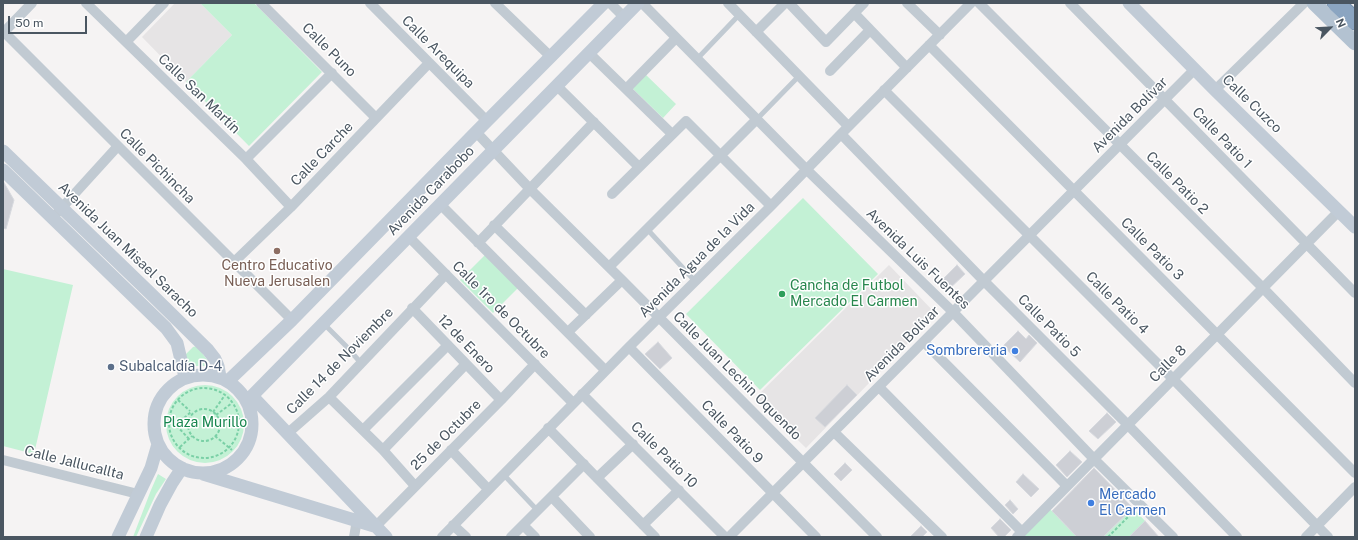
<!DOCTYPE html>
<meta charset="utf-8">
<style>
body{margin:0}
#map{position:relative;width:1358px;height:540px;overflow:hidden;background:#f5f3f3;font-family:"Public Sans",sans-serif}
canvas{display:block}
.frame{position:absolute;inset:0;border:4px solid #4a5661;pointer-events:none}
.north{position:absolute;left:1310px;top:8px;width:40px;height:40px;-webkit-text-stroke:3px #fff;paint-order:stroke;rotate:66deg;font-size:11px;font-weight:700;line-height:16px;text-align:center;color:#4a5661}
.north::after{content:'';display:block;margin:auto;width:14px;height:18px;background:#4a5661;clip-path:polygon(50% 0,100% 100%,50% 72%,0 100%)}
.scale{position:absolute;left:8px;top:16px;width:79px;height:18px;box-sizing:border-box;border:2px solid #4a5661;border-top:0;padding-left:5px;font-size:12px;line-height:14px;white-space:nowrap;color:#4a5661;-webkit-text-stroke:3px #fff;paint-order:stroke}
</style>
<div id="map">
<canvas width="1358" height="540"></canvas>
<div class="frame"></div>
<div class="north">N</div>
<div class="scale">50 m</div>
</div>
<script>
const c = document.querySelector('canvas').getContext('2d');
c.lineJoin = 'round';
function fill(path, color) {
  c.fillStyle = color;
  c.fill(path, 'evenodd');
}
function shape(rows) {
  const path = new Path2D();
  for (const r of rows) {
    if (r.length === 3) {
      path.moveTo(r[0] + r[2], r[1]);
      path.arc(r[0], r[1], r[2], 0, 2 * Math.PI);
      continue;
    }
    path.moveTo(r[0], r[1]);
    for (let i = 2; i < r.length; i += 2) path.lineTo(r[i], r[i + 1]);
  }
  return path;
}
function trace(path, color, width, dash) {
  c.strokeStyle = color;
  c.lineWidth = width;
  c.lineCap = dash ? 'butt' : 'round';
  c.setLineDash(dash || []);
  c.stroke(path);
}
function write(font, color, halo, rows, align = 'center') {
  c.font = font + ' "Public Sans",sans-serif';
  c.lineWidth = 3;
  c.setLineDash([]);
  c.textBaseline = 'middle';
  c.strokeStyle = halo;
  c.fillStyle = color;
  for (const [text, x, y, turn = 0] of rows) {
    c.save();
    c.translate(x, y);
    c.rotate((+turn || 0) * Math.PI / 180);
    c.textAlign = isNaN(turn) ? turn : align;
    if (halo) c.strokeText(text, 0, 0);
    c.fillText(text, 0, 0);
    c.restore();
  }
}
fill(shape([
 [175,3,200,3,232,35,186,82,142,37],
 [889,265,936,314,806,448,755,398]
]), '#e6e4e5');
fill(shape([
 [200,3,254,3,322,72,249,146,186,82,232,35],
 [645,74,676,104,663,118,632,88],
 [803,198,878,274,760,390,686,314],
 [485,255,518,288,493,313,460,280],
 [3,269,73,285,34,454,3,446],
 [197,346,208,361,207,366,189,366,186,361,186,354,193,347],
 [205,424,39],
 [158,474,166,479,156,494,136,537,133,537,151,490],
 [1049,508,1077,537,1021,537],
 [1133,508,1145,521,1129,537,1103,537]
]), '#c3f1d5');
const building = shape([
 [3,181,14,200,6,229,3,228,3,181],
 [957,265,965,274,947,291,939,283,957,265],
 [1018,331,1026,339,1029,335,1037,343,1020,362,1003,346,1018,331],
 [658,342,672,358,660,369,645,354,658,342],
 [847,385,857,395,825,427,815,418,847,385],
 [1107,413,1116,422,1098,439,1089,431,1107,413],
 [1070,451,1082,462,1067,477,1056,465,1070,451],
 [845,463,852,470,841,481,834,474,845,463],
 [1094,468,1133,508,1103,537,1077,537,1052,511,1094,468],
 [1023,474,1039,489,1031,497,1016,482,1023,474],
 [1010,500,1018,509,1013,514,1005,505,1010,500],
 [1000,519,1011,530,1004,537,999,537,991,528,1000,519],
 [1145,521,1159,537,1129,537,1145,521],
 [921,526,927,532,922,537,910,537,921,526]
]);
fill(building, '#cdcfd5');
trace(building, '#d7d9de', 1);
const highway = shape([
 [1336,3,1355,21]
]);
trace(highway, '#7690ad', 19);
trace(shape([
 [204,423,35],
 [178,400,190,411],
 [204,425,16],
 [213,412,225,395],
 [216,415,232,403],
 [215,436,232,450],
 [189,439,176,425,191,412],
 [180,447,192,436],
 [1108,537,1131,514]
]), '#7ad0a6', 2, [3, 2]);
trace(shape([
 [697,59,739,15],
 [757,119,799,76],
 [647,229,695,281],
 [324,324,345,345,361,363],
 [503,474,538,511]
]), '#c1cad2', 5);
trace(shape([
 [86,3,246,159,291,207],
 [261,3,376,118],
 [370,3,487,121],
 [495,3,551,57],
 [610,3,624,17],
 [642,3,807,170,953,312,1094,459,1173,537],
 [728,3,848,126],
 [789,3,826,42,864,3],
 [907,3,940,35],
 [979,3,1263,288,1355,383],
 [1070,3,1355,293],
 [854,13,907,68],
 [3,31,292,320],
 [4,32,32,3],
 [756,32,785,3],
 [126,42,164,3],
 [929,45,1355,473],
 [589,53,672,134],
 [830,71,870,30],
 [557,86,639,167],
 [626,89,676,38],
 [884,90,1173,379,1328,537],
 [1215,90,1304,3],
 [476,132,530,189,622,280,877,537],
 [841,134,984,281,1128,425,1237,537],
 [246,159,332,73],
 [612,194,686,121,771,206],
 [440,204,605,370],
 [58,212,118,146],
 [494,225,586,315],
 [408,236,573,403],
 [478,243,594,122],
 [234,262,291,207,429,63],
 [609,267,757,119],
 [412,308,501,400],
 [568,332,622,280],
 [924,342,1067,486],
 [629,347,816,537],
 [879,387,1022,532],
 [582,394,725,537],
 [329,397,383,450,415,486],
 [548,428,655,537],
 [363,430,448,345],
 [834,432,942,537],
 [288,433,329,397,446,274],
 [383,450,466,364],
 [451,450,488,489],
 [3,460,138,494],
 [597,478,633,444],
 [552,497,590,537],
 [453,525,466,537],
 [523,525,535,537],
 [643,525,679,490],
 [376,526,501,400,535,364],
 [354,537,357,520],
 [442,537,629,347,771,206,841,134,971,3],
 [511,537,584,464],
 [729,537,1195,69],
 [1017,537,1339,211],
 [1306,537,1355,487]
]), '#c1cad2', 10);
trace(shape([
 [1129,3,1215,90,1355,227],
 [3,151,150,293,208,350,215,359,218,366,220,377],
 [3,170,166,328,177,343,185,377],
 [203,424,49],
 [228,381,292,320,476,132,604,3],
 [252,396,386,537],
 [247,401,638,3],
 [203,474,374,526],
 [118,537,151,468,158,444],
 [146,537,160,505,172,483,182,468]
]), '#c1cbd6', 13);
trace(shape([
 [1314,3,1355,43]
]), '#b3c2d1', 15);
trace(highway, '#8ba5c1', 17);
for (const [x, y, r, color] of [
 [277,251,4,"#8d6e63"],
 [782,294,4,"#2e9e5b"],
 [1015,351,4,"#3f7fe0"],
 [111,367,4,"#5c6f8a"],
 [1091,503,4,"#3f7fe0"]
]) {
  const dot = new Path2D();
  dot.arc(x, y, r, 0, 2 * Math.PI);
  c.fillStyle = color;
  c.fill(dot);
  trace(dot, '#fff', 1.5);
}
write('14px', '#4a5661', '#fff', [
 ["Calle Puno",329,50,45],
 ["Calle Arequipa",438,52,45],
 ["Calle San Martín",199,94,44],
 ["Calle Cuzco",1252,104,44],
 ["Avenida Bolívar",1130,115,-45],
 ["Calle Patio 1",1222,138,46],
 ["Calle Carche",322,154,-46],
 ["Calle Pichincha",157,166,45],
 ["Calle Patio 2",1177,183,45],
 ["Avenida Carabobo",431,191,-46],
 ["Calle Patio 3",1152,249,45],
 ["Avenida Juan Misael Saracho",128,250,44],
 ["Avenida Luis Fuentes",918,259,44],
 ["Avenida Agua de la Vida",697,260,-45],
 ["Calle Patio 4",1117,303,45],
 ["Calle 1ro de Octubre",501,310,45],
 ["Calle Patio 5",1049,326,45],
 ["12 de Enero",466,344,46],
 ["Avenida Bolívar",902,344,-45],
 ["Calle 14 de Noviembre",340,361,-45],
 ["Calle 8",1168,364,-45],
 ["Calle Juan Lechin Oquendo",737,376,45],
 ["Calle Patio 9",732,432,46],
 ["25 de Octubre",446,435,-45],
 ["Calle Patio 10",664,455,45],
 ["Calle Jallucallta",74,463,14]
]);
write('14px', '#785e54', '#fff', [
 ["Centro Educativo",277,266],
 ["Nueva Jerusalen",277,282]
]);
write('14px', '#27864d', '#fff', [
 ["Cancha de Futbol",790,286],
 ["Mercado El Carmen",790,302]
], 'left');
write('14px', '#366cbe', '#fff', [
 ["Sombrereria",1007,351],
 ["Mercado",1099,495,"left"],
 ["El Carmen",1099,511,"left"]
], 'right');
write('14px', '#4e5e75', '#fff', [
 ["Subalcaldía D-4",119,367]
], 'left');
write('14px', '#17864f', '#fff', [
 ["Plaza Murillo",205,423]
]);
</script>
